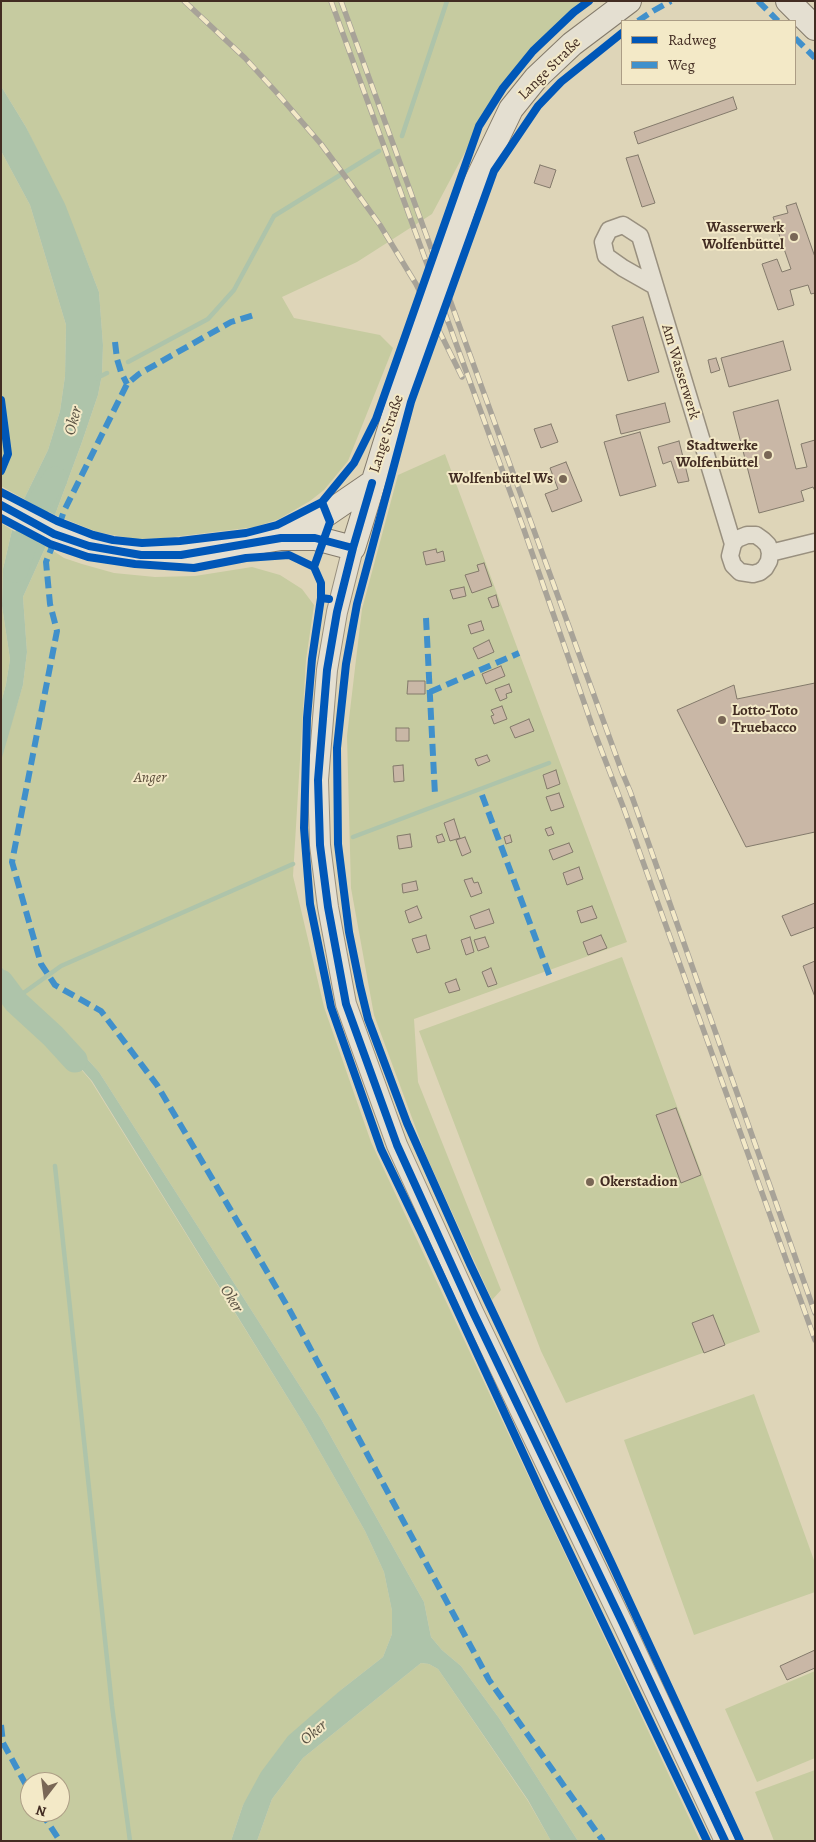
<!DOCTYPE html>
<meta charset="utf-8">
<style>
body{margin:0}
#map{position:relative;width:816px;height:1842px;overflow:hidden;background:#ded5b8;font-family:Alegreya,serif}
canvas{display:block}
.frame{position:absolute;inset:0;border:2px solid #422c22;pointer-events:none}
.legend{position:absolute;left:621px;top:20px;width:175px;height:65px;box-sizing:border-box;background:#f3e9c7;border:1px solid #ac9d85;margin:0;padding:6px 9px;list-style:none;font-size:15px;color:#422c22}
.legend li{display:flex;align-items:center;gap:10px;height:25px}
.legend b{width:25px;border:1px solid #ac9d85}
.north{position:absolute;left:20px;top:1772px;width:50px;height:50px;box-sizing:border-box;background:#f3e9c7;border:1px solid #ac9d85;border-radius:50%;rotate:195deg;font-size:14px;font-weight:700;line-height:20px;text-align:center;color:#422c22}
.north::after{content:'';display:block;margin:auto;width:18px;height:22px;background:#796756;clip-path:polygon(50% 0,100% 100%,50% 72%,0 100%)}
</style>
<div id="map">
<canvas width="816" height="1842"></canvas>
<div class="frame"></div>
<ul class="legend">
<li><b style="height:6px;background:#0057b8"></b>Radweg</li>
<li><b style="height:6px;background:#4090cb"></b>Weg</li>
</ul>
<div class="north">N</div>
</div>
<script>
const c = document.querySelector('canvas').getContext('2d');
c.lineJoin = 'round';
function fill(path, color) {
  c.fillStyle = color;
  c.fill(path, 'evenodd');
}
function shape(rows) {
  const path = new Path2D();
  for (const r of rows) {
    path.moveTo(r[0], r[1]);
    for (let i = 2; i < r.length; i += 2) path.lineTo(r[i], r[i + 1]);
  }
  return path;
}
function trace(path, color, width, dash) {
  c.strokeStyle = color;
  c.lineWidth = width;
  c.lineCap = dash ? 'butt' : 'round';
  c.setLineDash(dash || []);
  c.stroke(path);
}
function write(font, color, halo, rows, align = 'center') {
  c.font = font + ' Alegreya,serif';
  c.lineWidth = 4;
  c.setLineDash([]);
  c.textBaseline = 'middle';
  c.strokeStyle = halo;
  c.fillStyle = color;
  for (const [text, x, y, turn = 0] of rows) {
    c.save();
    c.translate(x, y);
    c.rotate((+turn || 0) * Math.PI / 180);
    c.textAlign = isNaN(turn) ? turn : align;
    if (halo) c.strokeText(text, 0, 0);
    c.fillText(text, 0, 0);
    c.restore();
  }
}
fill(shape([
 [1,1,589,1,574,12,533,51,503,88,479,126,432,214,357,262,282,297,294,318,380,335,393,348,348,461,324,490,310,501,279,519,255,527,165,538,135,539,97,532,55,515,82,442,98,395,102,375,103,345,99,292,83,251,26,127,1,86],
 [1,151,30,205,66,325,65,376,60,411,48,450,24,499,1,486],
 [445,454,627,942,414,1019,418,1082,501,1290,492,1300,425,1153,374,1015,351,888,347,736,362,609,398,475],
 [1,523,12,530,3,569,2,606,10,659,6,684,1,703],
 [46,546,64,558,82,564,114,573,155,577,195,576,252,567,280,575,302,589,314,605,306,660,293,876,324,1007,371,1142,700,1841,578,1841,499,1718,461,1666,442,1650,431,1637,424,1602,321,1419,99,1072,59,1028,22,994,1,966,1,757,23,685,27,652,23,597],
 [622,957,760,1332,566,1403,541,1351,419,1031],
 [1,980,11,996,49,1032,91,1081,304,1424,365,1531,384,1572,392,1611,392,1634,383,1657,342,1689,243,1805,231,1841,1,1841],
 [30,1782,60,1782,60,1812,30,1812],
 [754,1394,815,1563,815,1592,694,1635,624,1440],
 [421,1663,429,1664,438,1669,528,1801,551,1841,257,1841,272,1799,303,1758],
 [815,1671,815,1758,757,1782,725,1709],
 [815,1770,815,1841,774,1841,755,1792]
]), '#c6cba0');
fill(shape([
 [1,86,26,127,65,204,99,292,103,345,102,375,98,395,82,442,55,515,24,499,48,450,60,411,65,376,66,325,30,205,1,151],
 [12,530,46,546,23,597,27,652,23,685,1,761,1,703,6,684,10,659,2,606,3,569],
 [1,966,22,994,59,1028,99,1072,321,1419,424,1602,431,1637,442,1650,461,1666,499,1718,578,1841,551,1841,528,1800,438,1669,429,1664,421,1663,303,1758,272,1799,257,1841,231,1841,243,1805,261,1772,288,1736,342,1689,383,1657,392,1634,392,1611,384,1572,365,1531,304,1424,92,1081,49,1032,11,996,1,980]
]), '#aec4aa');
trace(shape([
 [402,136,447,1],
 [128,362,208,319,234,290,274,216,379,151],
 [97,378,107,373],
 [353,837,549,763],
 [16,1002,22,994,61,966,293,864],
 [55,1166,112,1706,130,1841]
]), '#aec4aa', 4.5);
trace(shape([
 [16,570,37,506,55,479],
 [1,982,16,1002,53,1036,75,1060]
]), '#aec4aa', 25);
const building = shape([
 [733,97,737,109,638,144,634,132,733,97],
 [638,155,655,203,642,207,626,158,638,155],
 [540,165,556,170,550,188,534,183,540,165],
 [796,203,815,257,815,293,811,294,808,285,790,290,794,305,778,310,762,264,777,259,782,272,791,269,773,217,788,213,786,206,796,203],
 [643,317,659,372,628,381,612,326,643,317],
 [783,341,791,370,729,387,721,358,783,341],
 [716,358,720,370,711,373,708,360,716,358],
 [778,400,796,469,807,467,801,444,815,440,815,491,813,487,801,491,804,501,759,513,733,412,778,400],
 [665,403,670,422,621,434,616,415,665,403],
 [551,424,558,442,541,448,534,429,551,424],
 [640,432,656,486,620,496,604,442,640,432],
 [679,441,689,481,678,483,671,461,663,464,658,447,679,441],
 [566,462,582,501,552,512,545,494,558,489,550,468,566,462],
 [436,549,437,553,443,551,445,561,426,565,423,552,436,549],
 [484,563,492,586,472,593,465,575,479,571,477,565,484,563],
 [464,587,466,596,453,599,450,590,464,587],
 [496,595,499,606,492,608,488,598,496,595],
 [481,621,484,630,471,634,468,625,481,621],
 [489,640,494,652,478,659,473,648,489,640],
 [501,666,505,676,486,684,482,674,501,666],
 [408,681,425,681,425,694,407,694,408,681],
 [815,683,815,832,746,847,677,710,734,685,737,699,815,683],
 [509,684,512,692,506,694,507,698,500,701,495,689,509,684],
 [502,706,507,719,494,724,491,716,494,715,491,710,502,706],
 [529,719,534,731,515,738,510,727,529,719],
 [396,728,409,728,409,741,396,741,396,728],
 [487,755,490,761,478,766,475,759,487,755],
 [403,765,404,781,394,782,393,766,403,765],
 [556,770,560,784,547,789,543,775,556,770],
 [559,793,564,807,551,811,546,797,559,793],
 [454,819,460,838,450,841,444,823,454,819],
 [551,827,554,834,548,836,545,829,551,827],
 [410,834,412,847,399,849,397,836,410,834],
 [442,834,445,841,438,843,436,836,442,834],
 [510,835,512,842,506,844,504,837,510,835],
 [465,837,471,852,462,856,456,840,465,837],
 [569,843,573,852,553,860,549,850,569,843],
 [579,867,583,879,567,885,563,873,579,867],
 [472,878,474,883,478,882,482,893,471,897,464,880,472,878],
 [416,881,418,890,403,893,402,884,416,881],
 [815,903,815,927,791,936,782,916,815,903],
 [417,906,422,918,409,923,405,911,417,906],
 [592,906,597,918,581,923,577,911,592,906],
 [489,909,494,923,475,929,470,916,489,909],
 [426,935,430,949,417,953,412,939,426,935],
 [601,935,607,948,588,955,583,942,601,935],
 [470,937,474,952,466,955,461,940,470,937],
 [485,937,489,947,478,951,474,940,485,937],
 [815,961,815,997,803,966,815,961],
 [491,968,497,984,488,987,482,972,491,968],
 [456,979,460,990,449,993,445,983,456,979],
 [676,1108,701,1175,681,1183,656,1115,676,1108],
 [713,1315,725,1345,704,1353,692,1323,713,1315],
 [815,1650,815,1668,787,1680,780,1666,815,1650]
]);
fill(building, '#c9b7a6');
trace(building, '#837a6b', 1);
const minor = shape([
 [653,285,623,268,606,256,603,242,609,230,623,225,640,236,733,544,737,539,747,535,756,535,763,540,768,545,770,553,815,542],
 [733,544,730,556,733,565,740,572,753,574,760,572,765,568,769,561,770,553]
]);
const tertiary = shape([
 [353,548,337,612,327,670,318,780,320,845,328,907,346,1004,397,1145,473,1312,623,1624,725,1841]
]);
const secondary = shape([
 [788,1,815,28],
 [465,205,511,109,536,78,572,44,629,1],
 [1,505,54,534,89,546,141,555,181,555,281,538,315,538,353,548,404,383],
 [286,536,315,522,372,483]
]);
trace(minor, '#99907f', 19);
trace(tertiary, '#99907f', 22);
trace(secondary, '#837a6b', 26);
trace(minor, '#e4dfd1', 16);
trace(tertiary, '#e4dfd1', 20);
trace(secondary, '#e4dfd1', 24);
const rail = shape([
 [184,1,245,58,277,93,321,144,347,179,380,225,416,284,462,377],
 [331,1,523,527,594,731,624,809,815,1340],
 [341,1,622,772,630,791,815,1313]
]);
trace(rail, '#a8a398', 5.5);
trace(rail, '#f3e9c7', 4, [11]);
const secondaryBridge = shape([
 [404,383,465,205]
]);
trace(secondaryBridge, '#837a6b', 26, []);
trace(secondaryBridge, '#e4dfd1', 24);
trace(shape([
 [758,1,778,21],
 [638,21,653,11,671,1],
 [795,38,815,58],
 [115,342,117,359,121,372,127,384],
 [59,525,64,511,127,384,139,374,231,322,257,314],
 [54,542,46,562,50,604,57,631,12,862,41,964,55,985,101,1011,157,1085,289,1309,489,1680,603,1841],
 [426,618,435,795],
 [430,692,519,653],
 [482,795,550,977],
 [1,1725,3,1743,30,1792],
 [41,1812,60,1841]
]), '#4090cb', 6, [12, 6]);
trace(shape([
 [622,33,561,82,538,106,494,171,411,402,357,604,346,664,337,748,338,844,349,932,360,986,368,1019,407,1123,470,1264,611,1562,740,1841],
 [1,400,8,454,1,471],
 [372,483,353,548,337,612,327,670,318,780,320,845,328,907,346,1004,397,1145,473,1312,623,1624,725,1841],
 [1,492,57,521,93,535,113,540,142,543,180,541,246,533,277,525,322,502,354,463,376,419,479,126,503,88,533,51,574,12,589,1],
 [322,502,330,522,314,567,321,583,321,598,329,599],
 [1,505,54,534,89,546,141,555,181,555,281,538,315,538,353,548],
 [1,518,50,544,88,557,135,564,194,568,246,558,289,555,314,567],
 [321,598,312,659,307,718,304,828,310,904,331,1007,381,1149,422,1234,547,1505,707,1841]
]), '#0057b8', 8);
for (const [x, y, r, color] of [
 [794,237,5,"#796756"],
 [768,455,5,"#796756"],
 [563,479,5,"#796756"],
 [722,720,5,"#796756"],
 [590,1182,5,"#796756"]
]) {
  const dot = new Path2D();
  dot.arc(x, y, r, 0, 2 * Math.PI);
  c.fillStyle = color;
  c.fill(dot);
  trace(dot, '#f3e9c7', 2);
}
write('15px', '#422c22', '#f3e9c7', [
 ["Lange Straße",550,69,-45],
 ["Am Wasserwerk",680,372,73],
 ["Lange Straße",387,434,-72]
]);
write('bold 15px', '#422c22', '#f3e9c7', [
 ["Wasserwerk",784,228],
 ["Wolfenbüttel",784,245],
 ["Stadtwerke",758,446],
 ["Wolfenbüttel",758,463],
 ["Wolfenbüttel Ws",553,479],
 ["Lotto-Toto",732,711,"left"],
 ["Truebacco",732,728,"left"],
 ["Okerstadion",600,1182,"left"]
], 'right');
write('italic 15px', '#584a37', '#f3e9c7', [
 ["Anger",150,778]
]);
write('italic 16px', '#585042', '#f3e9c7', [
 ["Oker",74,421,-75],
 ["Oker",231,1299,58],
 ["Oker",314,1733,-40]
]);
</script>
